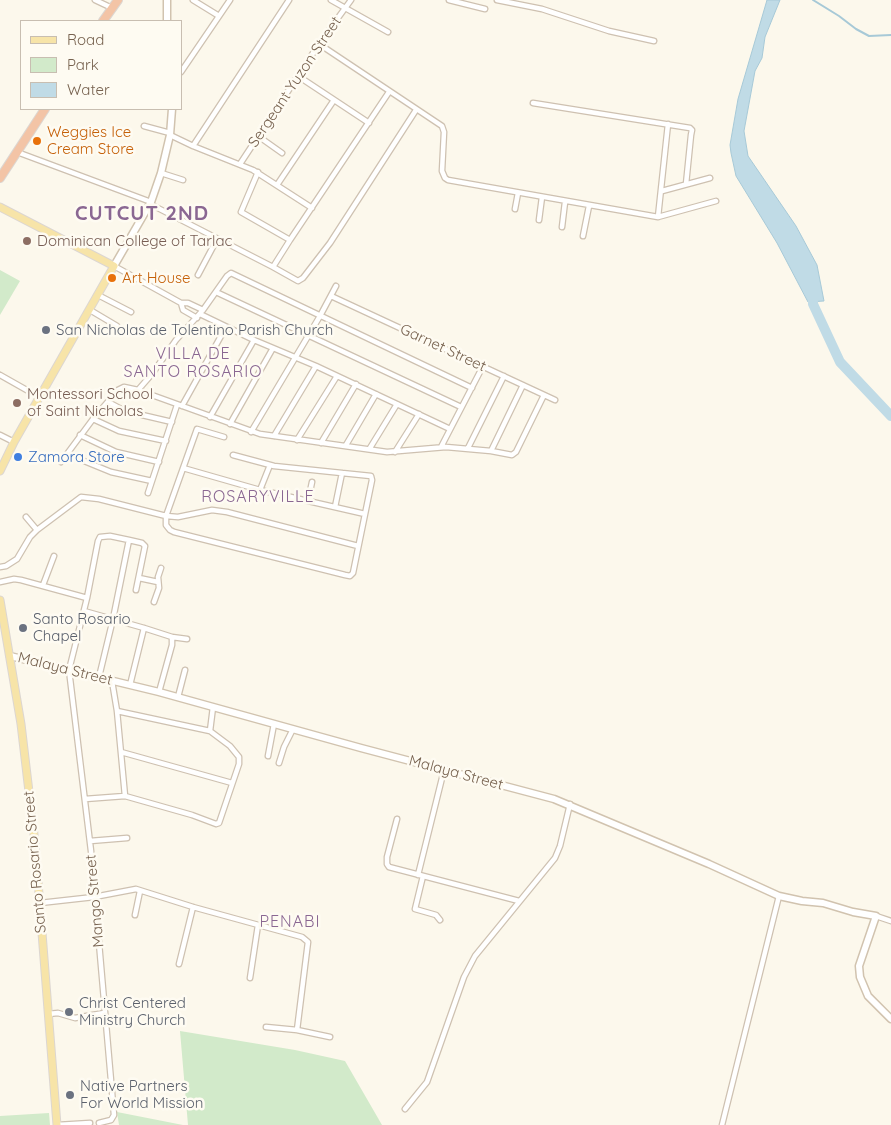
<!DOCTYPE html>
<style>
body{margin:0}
#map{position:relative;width:891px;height:1125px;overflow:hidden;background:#fcf8ec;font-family:Quicksand,sans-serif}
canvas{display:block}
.legend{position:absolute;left:20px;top:20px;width:162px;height:90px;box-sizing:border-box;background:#fefbf2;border:1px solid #c8beb1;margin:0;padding:6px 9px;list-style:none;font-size:15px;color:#77624f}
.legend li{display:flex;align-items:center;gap:10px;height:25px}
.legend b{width:25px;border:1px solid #c8beb1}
</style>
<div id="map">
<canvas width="891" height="1125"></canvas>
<ul class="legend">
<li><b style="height:6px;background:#f7e4a8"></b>Road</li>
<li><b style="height:14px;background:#d2eaca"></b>Park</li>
<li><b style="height:14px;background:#c0dbe6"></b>Water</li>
</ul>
</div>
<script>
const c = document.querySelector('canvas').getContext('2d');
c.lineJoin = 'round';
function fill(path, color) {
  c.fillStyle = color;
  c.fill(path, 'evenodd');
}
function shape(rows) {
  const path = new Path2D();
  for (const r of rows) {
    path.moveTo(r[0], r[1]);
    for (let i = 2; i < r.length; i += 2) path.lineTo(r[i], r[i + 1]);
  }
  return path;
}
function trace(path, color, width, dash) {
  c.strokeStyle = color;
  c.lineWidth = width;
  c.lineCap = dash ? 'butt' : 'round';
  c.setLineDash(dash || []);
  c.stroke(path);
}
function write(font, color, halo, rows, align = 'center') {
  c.font = font + ' Quicksand,sans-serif';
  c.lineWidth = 5;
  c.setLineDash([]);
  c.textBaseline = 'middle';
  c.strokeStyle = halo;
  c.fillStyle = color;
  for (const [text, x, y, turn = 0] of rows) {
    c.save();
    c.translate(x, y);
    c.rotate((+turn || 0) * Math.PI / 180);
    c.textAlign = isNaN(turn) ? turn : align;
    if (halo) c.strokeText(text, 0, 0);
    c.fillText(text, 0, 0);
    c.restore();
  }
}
fill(shape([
 [0,270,20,281,0,315],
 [180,1031,295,1050,345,1061,382,1125,188,1125],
 [117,1112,183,1125,119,1125],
 [49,1113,50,1125,0,1125,0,1116]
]), '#d2eaca');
const water = shape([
 [767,0,780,0,765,37,762,58,755,71,744,131,748,156,796,226,817,265,824,301,808,302,777,243,736,176,731,153,730,145,738,99,767,0]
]);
fill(water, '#c0dbe6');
trace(water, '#a7c9d7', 1);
trace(shape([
 [813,0,839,16,856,29,869,36,891,35]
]), '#a7c9d7', 2);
trace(shape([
 [813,288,813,304,840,362,891,416]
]), '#c0dbe6', 10);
const street = shape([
 [95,0,112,8],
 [193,0,219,16],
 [331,0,388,32],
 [449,0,485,9],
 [497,0,542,9,609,31,654,41],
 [319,44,442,126,444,132,442,171,445,178,448,180,658,217,716,201],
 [181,72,230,0],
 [298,76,369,123],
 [533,103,690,128,692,130,691,135,686,184],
 [144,126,170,133],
 [170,135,193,146,253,170,312,208],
 [258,136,282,153],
 [193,146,289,0],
 [17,152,151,202],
 [240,164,319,44,351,0],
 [161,173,183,180],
 [277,185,334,100],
 [662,191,710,178],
 [150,204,273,267,290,240,241,212,258,172],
 [515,209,518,193],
 [658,217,668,124],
 [539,220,542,197],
 [562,227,565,202],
 [583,236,589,206],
 [290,240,389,92],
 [114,266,181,303,188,303,203,310],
 [273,267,298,281,303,278,330,243,416,110],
 [198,275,215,243,215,241,209,238],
 [216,292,461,407],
 [98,295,131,312],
 [331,296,555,400],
 [181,303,183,310,197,318],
 [90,310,117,326],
 [200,314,254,340,316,366,450,429],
 [0,375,39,397],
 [138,390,152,374,176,340,203,310,227,276,231,273,472,388],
 [108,402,125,411,172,422],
 [182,406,226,327],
 [210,417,254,340],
 [93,419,119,431,166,441],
 [230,424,273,348],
 [251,432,320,316,336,286],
 [0,435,14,442],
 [80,435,116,452,159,462],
 [274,436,316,366],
 [224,437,197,429,166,516,166,525,170,530,174,532,345,575,350,576,353,573,372,480,371,476,274,466,233,455],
 [297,440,337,376],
 [321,443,356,384],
 [346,445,376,394],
 [441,447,483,366],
 [370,448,397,404],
 [468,448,504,376],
 [491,451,523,385],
 [395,452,419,414],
 [67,454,111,472,152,481],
 [61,462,93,419,118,390,124,387,138,390,260,434,387,452,446,447,491,451,512,455,516,452,544,395],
 [183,468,260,490,365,514],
 [260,490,270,465],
 [148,493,177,405],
 [308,501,312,482],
 [335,507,342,473],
 [26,517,37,530],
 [129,540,142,543,145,546,136,590],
 [0,567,6,566,17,559,30,537,37,530,81,497,99,499,166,516,178,517,212,510,227,512,358,546],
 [139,578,158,582],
 [0,582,14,579,21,580,87,598,98,541,100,537,110,536,129,540,113,619,99,677],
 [43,585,54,556],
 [87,598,69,670,91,851,114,1115,111,1120,99,1123],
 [154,602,159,588,158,577,161,568],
 [84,611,144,628,172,637,172,645,159,692],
 [172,637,187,639],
 [112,681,117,711,125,796],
 [130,685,144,628],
 [178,697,185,670],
 [210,731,213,707],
 [121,752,232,783],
 [268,756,274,724],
 [279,763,284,747,293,729],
 [85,799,125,796,192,815,216,824,219,823,239,764,239,757,230,746,210,731,117,711],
 [397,819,387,857,387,864,389,867,519,901],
 [90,841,127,838],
 [418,875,444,770],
 [423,876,415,909,436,915,440,920],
 [40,903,94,897,136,889,193,907,302,937,308,942,297,1030],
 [135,915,140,891],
 [876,916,891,921],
 [179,964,193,907],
 [250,978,258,925],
 [48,1014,58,1013,75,1018,104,1013],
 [266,1027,297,1030,330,1037],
 [405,1109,427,1082,464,977,475,956,555,858,560,846,570,804],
 [57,1125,90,1123],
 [722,1125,779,896]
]);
const secondary = shape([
 [167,0,167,21],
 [114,266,151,202,161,173,170,135,172,109],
 [10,656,159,692,361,748,554,799,709,864,779,896,802,901,823,903,853,912,876,916,859,966,860,977,868,996,891,1019]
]);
const primary = shape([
 [0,207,114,266,14,442,0,471],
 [0,600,21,724,35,843,57,1125]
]);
const highway = shape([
 [103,21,118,0],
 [0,178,45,109]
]);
trace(street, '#cec1b1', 7);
trace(secondary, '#d1c3af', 9);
trace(primary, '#dcd6d1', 9);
trace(highway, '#dcd6d1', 10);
trace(street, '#fff', 4.5);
trace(secondary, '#fff', 6);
trace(primary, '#f7e4a8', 7);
trace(highway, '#f3c4a6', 8);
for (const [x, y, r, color] of [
 [37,141,5,"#e8710a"],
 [27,241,5,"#8d6e63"],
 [112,278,5,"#e8710a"],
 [46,330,5,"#6b7280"],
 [17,403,5,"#8d6e63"],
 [18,457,5,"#3f7fe0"],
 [23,628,5,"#6b7280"],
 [69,1012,5,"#6b7280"],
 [70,1095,5,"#6b7280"]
]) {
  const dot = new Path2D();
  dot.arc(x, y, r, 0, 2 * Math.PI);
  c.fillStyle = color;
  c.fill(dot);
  trace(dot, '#fefbf2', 2);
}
write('15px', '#77624f', '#fefbf2', [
 ["Sergeant Yuzon Street",295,82,-56],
 ["Garnet Street",443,348,25],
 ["Malaya Street",65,669,14],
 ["Malaya Street",456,773,15],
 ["Santo Rosario Street",35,862,-95],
 ["Mango Street",95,901,-95]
]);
write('15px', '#c56008', '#fefbf2', [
 ["Weggies Ice",47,132],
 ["Cream Store",47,149],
 ["Art House",122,278]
], 'left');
write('15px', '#785e54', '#fefbf2', [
 ["Dominican College of Tarlac",37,241],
 ["Montessori School",27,394],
 ["of Saint Nicholas",27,411]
], 'left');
write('15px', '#5b616d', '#fefbf2', [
 ["San Nicholas de Tolentino Parish Church",56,330],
 ["Santo Rosario",33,619],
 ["Chapel",33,636],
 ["Christ Centered",79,1003],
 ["Ministry Church",79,1020],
 ["Native Partners",80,1086],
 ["For World Mission",80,1103]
], 'left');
write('15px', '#366cbe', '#fefbf2', [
 ["Zamora Store",28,457]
], 'left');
c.letterSpacing = '1px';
write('16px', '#8a6792', '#fefbf2', [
 ["VILLA DE",193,354],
 ["SANTO ROSARIO",193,372],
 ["ROSARYVILLE",258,497],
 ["PENABI",290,922]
]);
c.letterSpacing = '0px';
c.letterSpacing = '1px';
write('bold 20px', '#8a6792', '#fefbf2', [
 ["CUTCUT 2ND",142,214]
]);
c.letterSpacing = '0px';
</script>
